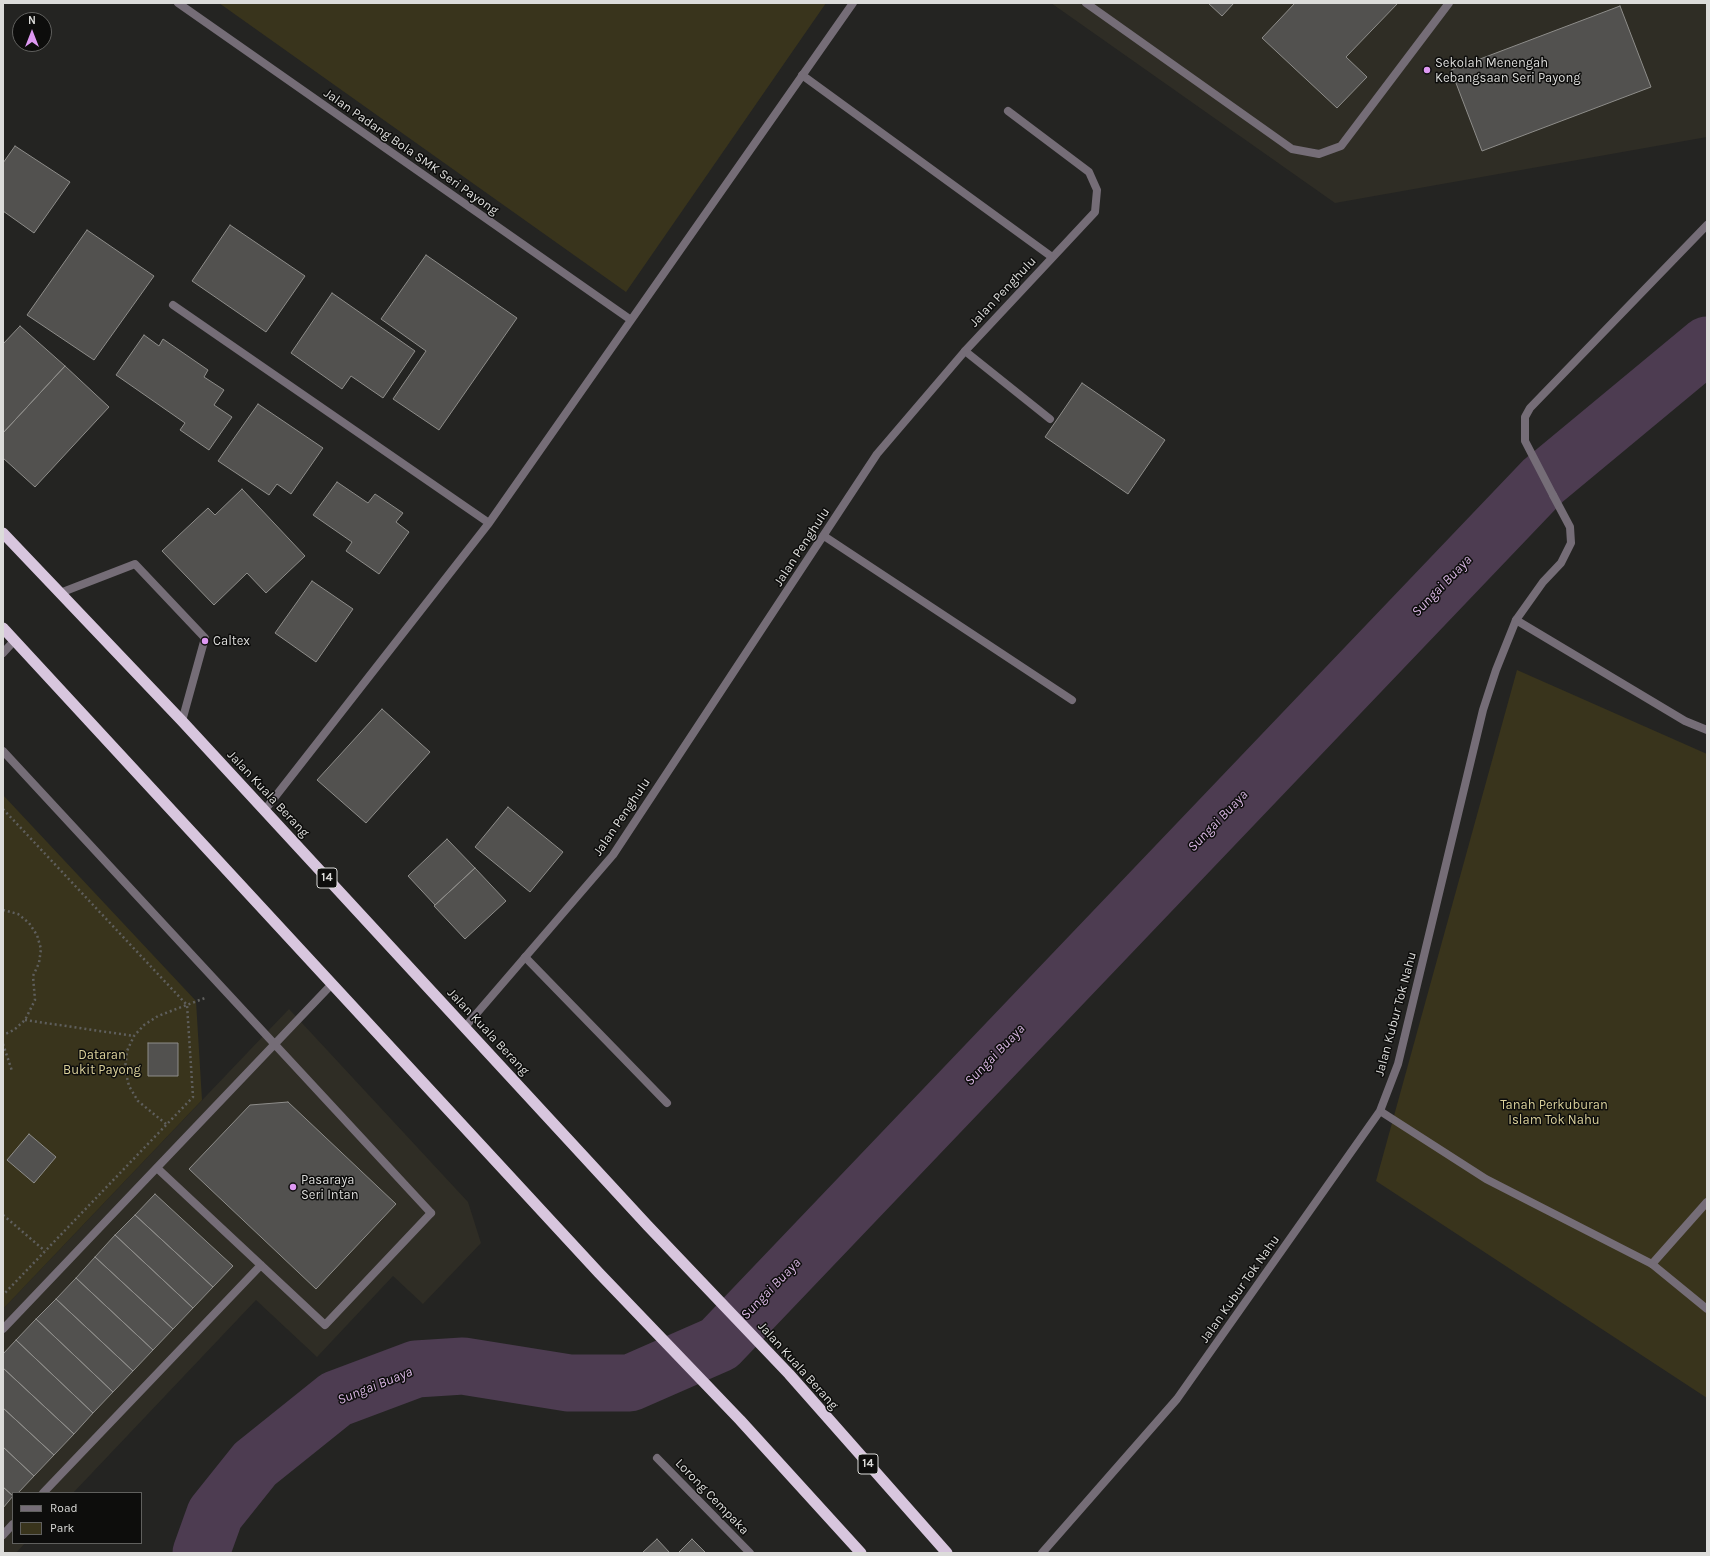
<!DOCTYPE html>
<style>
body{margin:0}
#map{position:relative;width:1710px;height:1556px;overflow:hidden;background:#242422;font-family:Karla,sans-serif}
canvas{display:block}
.frame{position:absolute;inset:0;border:4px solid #dcdcda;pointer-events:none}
.legend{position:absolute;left:12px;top:1492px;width:130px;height:52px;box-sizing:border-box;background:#0d0d0c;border:1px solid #60605e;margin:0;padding:5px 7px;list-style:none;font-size:12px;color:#dcdcda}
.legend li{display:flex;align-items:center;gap:8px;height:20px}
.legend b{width:20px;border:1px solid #60605e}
.north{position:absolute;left:12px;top:12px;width:40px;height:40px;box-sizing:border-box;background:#0d0d0c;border:1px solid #60605e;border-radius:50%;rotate:0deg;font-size:11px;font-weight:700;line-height:16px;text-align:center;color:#dcdcda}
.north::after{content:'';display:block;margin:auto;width:14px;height:18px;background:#de98f2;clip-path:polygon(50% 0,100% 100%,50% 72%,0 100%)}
</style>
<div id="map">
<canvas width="1710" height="1556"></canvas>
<div class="frame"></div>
<ul class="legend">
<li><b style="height:5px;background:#756d77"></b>Road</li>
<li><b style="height:11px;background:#39341c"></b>Park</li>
</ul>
<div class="north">N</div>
</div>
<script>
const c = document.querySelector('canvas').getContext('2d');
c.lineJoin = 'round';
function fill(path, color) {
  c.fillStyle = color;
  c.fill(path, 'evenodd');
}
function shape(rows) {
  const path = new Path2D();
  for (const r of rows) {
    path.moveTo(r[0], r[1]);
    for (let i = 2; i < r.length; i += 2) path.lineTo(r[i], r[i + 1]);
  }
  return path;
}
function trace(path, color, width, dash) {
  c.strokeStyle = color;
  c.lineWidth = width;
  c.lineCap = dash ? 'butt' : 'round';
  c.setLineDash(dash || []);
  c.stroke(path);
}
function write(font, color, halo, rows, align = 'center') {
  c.font = font + ' Karla,sans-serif';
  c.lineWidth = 3;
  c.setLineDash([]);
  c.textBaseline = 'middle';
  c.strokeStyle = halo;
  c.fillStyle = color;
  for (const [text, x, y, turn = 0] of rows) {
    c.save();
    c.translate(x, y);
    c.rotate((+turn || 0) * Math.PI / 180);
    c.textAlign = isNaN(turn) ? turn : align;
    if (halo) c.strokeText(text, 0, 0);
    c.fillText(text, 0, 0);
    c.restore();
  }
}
fill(shape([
 [1051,3,1707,3,1707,137,1335,203],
 [289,1009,468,1202,481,1243,423,1304,393,1276,317,1357,256,1300,73,1493,13,1493,13,1543,25,1543,16,1553,3,1553,3,1309]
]), '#2f2d25');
fill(shape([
 [219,3,826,3,626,292],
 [1517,670,1707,754,1707,1398,1376,1181],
 [3,795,196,1001,202,1100,3,1309]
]), '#39341c');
trace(shape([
 [201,1553,215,1514,255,1464,336,1399,416,1369,463,1366,569,1383,630,1383,719,1344,1543,481,1707,345]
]), '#4d3c51', 57);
const building = shape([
 [1208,3,1234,3,1222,16,1208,3],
 [1295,3,1398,3,1346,57,1367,77,1337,108,1262,38,1295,3],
 [1620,6,1651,87,1482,151,1451,70,1620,6],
 [15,146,70,182,34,233,3,211,3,163,15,146],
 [230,225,305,276,266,332,192,281,230,225],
 [87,230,154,276,94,360,27,315,87,230],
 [426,255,517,318,439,430,393,399,426,351,381,319,426,255],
 [332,293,415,351,383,398,351,376,342,389,291,353,332,293],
 [20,326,65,366,3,433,3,344,20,326],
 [144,335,159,346,163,339,208,370,204,377,224,390,214,405,232,417,209,450,180,430,185,423,116,375,144,335],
 [65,366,109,407,35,487,3,458,3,433,65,366],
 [1082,383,1165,440,1128,494,1045,437,1082,383],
 [258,404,323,448,291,494,277,484,269,495,218,461,258,404],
 [337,482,368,503,375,494,403,513,396,522,409,532,379,574,346,551,352,542,313,515,337,482],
 [242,489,305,556,266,593,247,573,214,605,162,551,208,508,215,515,242,489],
 [312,581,353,609,316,662,275,633,312,581],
 [382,709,430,752,366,823,317,780,382,709],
 [508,807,563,852,530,892,475,847,508,807],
 [447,839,475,868,435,905,408,876,447,839],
 [475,868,506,901,465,939,434,906,475,868],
 [148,1043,178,1043,178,1076,148,1076,148,1043],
 [288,1102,396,1204,316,1289,189,1169,250,1105,288,1102],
 [29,1134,56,1157,34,1183,7,1160,29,1134],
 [155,1194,233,1266,213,1287,135,1215,155,1194],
 [135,1215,213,1287,193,1308,115,1235,135,1215],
 [115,1235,193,1308,173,1329,95,1257,115,1235],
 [95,1257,173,1329,153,1350,76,1278,95,1257],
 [76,1278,153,1350,133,1371,56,1299,76,1278],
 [56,1299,133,1371,113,1392,36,1319,56,1299],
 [36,1319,113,1392,93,1413,16,1340,36,1319],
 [16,1340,93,1413,74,1434,3,1368,3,1354,16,1340],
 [3,1368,74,1434,54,1455,3,1408,3,1368],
 [3,1408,54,1455,34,1476,3,1447,3,1408],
 [3,1447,34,1476,18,1493,13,1493,13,1496,3,1487,3,1447],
 [3,1487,13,1496,3,1508,3,1487],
 [657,1539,670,1553,642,1553,657,1539],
 [692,1539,706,1553,678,1553,692,1539]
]);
fill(building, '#52514f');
trace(building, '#8e8d8a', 1);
trace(shape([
 [3,809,187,1005,193,1097,3,1295],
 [3,910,18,914,29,923,37,935,41,949,39,963,33,976,35,1000,25,1020,14,1030,3,1035],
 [25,1020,134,1036],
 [3,1044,12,1071],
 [166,1124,138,1101,129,1086,125,1069,127,1051,134,1036,144,1025,158,1016,205,998],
 [3,1215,45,1251]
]), '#5f5f5d', 2.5, [2, 3]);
trace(shape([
 [1086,3,1292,149,1319,154,1341,146,1449,3],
 [802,75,1052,257],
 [965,351,1050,419],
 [1553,495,1525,441,1525,417,1530,408,1707,225],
 [60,593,135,564,205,638,182,721],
 [1516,620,1685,721,1707,730],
 [525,957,667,1103],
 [157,1168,325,1325,431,1213],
 [1652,1264,1707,1202],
 [43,1493,261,1265],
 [3,1535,13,1524]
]), '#756d77', 8);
trace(shape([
 [178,3,631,320],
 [173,305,489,523],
 [824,536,1072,700],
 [3,653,14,641],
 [3,751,431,1213],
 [264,811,489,523,853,3],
 [465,1027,613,855,877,454,965,351,1095,212,1097,190,1089,172,1008,111],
 [1380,1111,1486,1179,1652,1264,1707,1309],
 [3,1329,332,984],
 [657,1458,750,1553],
 [1042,1553,1177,1399,1380,1111,1398,1064,1483,710,1496,670,1516,620,1543,582,1561,563,1571,543,1570,527,1553,495]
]), '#756d77', 8);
trace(shape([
 [3,533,182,721,648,1226,789,1374,947,1553],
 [3,628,599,1273,740,1420,861,1553]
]), '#d8c6de', 11);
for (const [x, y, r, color] of [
 [1427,70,4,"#de98f2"],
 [205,641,4,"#de98f2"],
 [293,1187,4,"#de98f2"]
]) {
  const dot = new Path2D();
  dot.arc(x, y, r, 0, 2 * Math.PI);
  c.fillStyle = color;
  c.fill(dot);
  trace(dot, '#0d0d0c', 1.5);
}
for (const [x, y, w] of [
 [327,878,20],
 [868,1464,20]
]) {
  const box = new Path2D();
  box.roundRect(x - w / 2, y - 10, w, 20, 3);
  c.fillStyle = '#0d0d0c';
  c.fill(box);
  trace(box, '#dcdcda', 1);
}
write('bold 12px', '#dcdcda', null, [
 ["14",327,878],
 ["14",868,1464]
]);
write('13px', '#dcdcda', '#0d0d0c', [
 ["Sekolah Menengah",1435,63],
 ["Kebangsaan Seri Payong",1435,78],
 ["Caltex",213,641],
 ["Pasaraya",301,1180],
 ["Seri Intan",301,1195]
], 'left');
write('13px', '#dcdcda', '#0d0d0c', [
 ["Jalan Padang Bola SMK Seri Payong",411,152,35],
 ["Jalan Penghulu",1003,292,-47],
 ["Jalan Penghulu",802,547,-57],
 ["Jalan Kuala Berang",268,794,47],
 ["Jalan Penghulu",622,817,-56],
 ["Jalan Kubur Tok Nahu",1396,1014,-75],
 ["Jalan Kuala Berang",488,1032,47],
 ["Jalan Kubur Tok Nahu",1240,1289,-55],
 ["Jalan Kuala Berang",798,1366,48],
 ["Lorong Cempaka",712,1497,46]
]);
write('13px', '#dad09a', '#0d0d0c', [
 ["Dataran",102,1055],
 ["Bukit Payong",102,1070],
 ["Tanah Perkuburan",1554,1105],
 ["Islam Tok Nahu",1554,1120]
]);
write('italic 14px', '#d5b3df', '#0d0d0c', [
 ["Sungai Buaya",1442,586,-46],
 ["Sungai Buaya",1218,821,-46],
 ["Sungai Buaya",995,1055,-46],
 ["Sungai Buaya",771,1289,-46],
 ["Sungai Buaya",375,1386,-22]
]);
</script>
